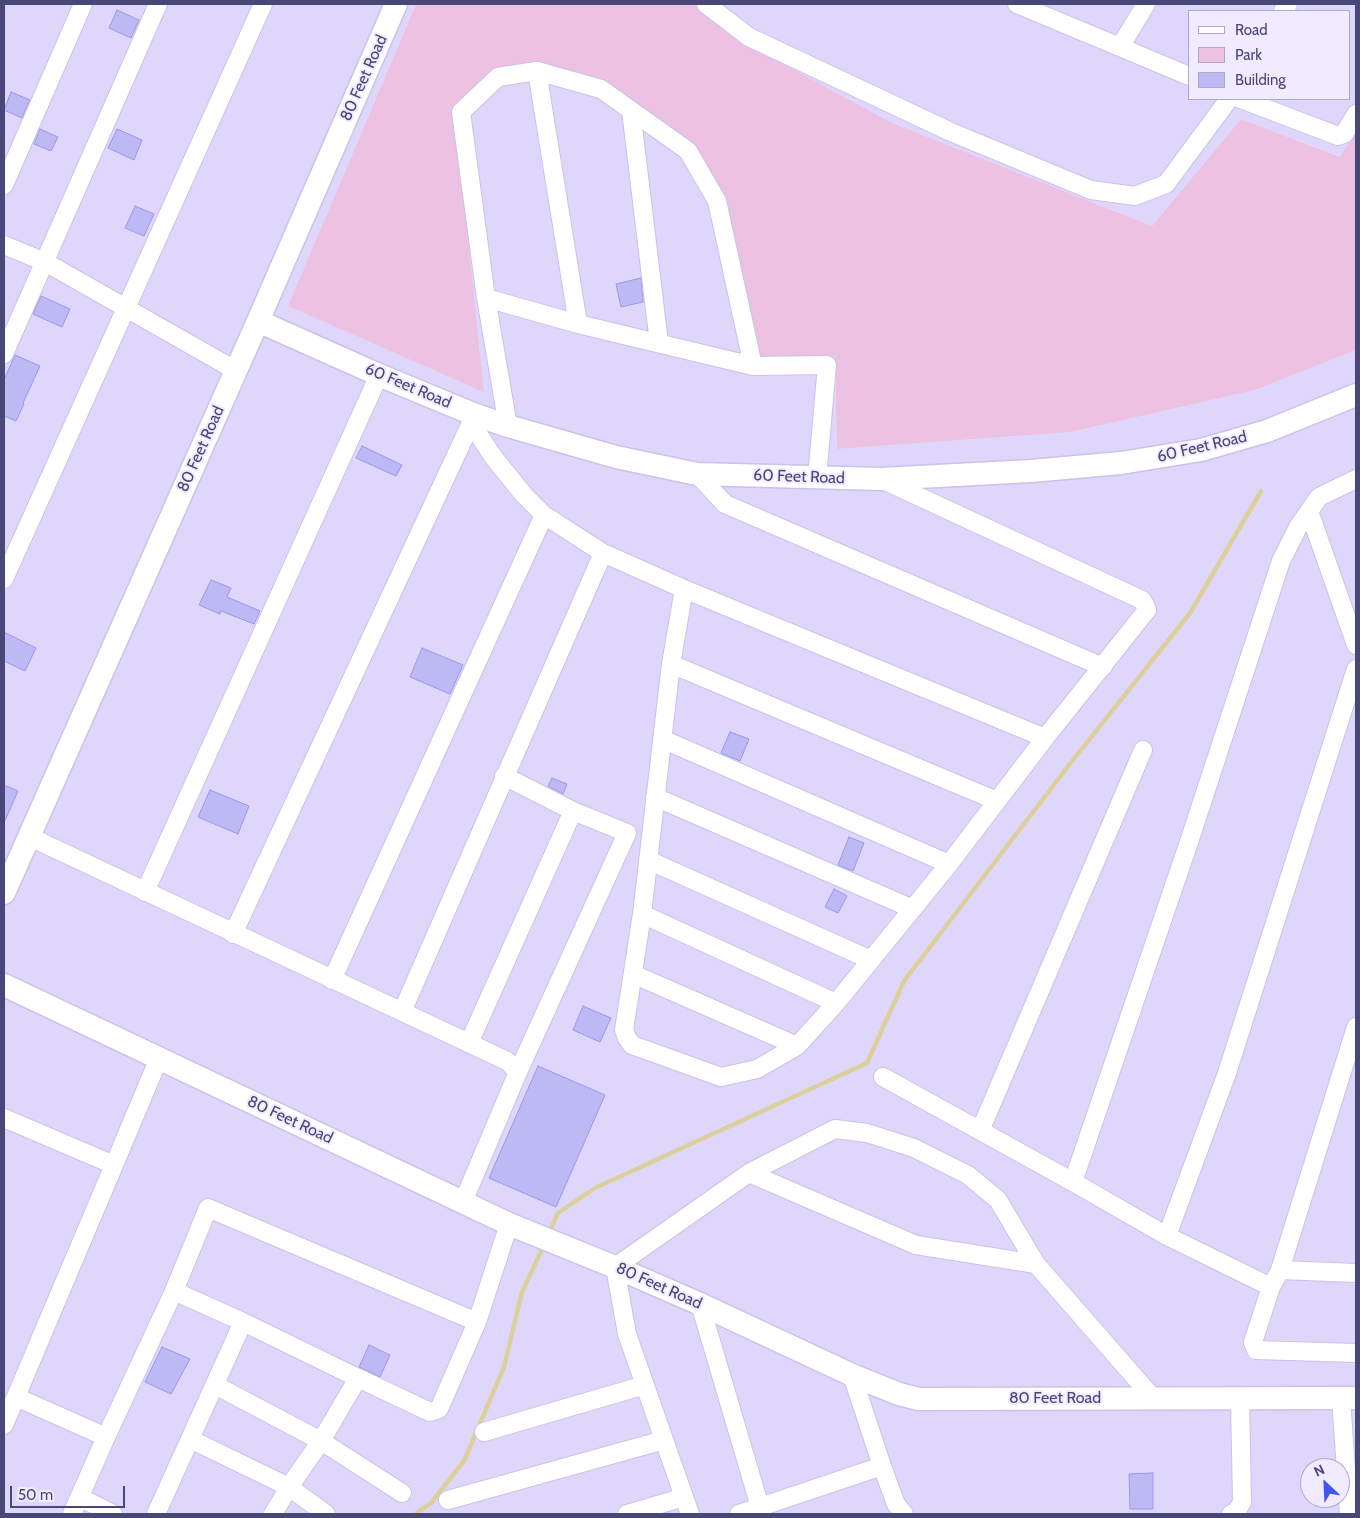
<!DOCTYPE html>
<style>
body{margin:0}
#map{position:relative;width:1360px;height:1518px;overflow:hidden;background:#eae3fe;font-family:Cabin,sans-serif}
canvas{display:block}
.frame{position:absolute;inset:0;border:5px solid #484778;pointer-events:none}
.legend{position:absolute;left:1188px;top:10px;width:162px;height:90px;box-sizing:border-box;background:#f0ebff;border:1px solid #ada9c9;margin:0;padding:6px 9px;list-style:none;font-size:15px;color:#484778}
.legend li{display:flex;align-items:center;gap:10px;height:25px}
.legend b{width:25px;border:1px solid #ada9c9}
.north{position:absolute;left:1300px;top:1458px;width:50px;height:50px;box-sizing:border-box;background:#f0ebff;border:1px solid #ada9c9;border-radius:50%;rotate:335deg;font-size:14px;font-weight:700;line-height:20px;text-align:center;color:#484778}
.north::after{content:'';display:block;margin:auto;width:18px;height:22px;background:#4054ef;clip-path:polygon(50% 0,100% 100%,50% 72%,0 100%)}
.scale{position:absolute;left:10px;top:1486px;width:115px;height:22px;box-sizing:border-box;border:2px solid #484778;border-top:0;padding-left:6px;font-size:15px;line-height:18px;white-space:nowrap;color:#484778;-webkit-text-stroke:4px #f0ebff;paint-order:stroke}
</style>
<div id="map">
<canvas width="1360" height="1518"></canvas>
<div class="frame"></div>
<ul class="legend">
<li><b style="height:6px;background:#fff"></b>Road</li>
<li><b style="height:14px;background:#ecc1e1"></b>Park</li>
<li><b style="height:14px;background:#bdb9f5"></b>Building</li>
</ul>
<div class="north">N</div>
<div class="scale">50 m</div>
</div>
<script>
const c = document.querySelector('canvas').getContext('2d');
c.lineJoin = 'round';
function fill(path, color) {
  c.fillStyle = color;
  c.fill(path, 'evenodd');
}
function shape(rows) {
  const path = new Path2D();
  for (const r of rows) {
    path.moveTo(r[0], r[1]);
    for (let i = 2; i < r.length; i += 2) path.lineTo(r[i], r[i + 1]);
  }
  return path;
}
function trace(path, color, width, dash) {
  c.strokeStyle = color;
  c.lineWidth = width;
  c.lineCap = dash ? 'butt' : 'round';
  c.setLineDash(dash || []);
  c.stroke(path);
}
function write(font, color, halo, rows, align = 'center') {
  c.font = font + ' Cabin,sans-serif';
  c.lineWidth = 4;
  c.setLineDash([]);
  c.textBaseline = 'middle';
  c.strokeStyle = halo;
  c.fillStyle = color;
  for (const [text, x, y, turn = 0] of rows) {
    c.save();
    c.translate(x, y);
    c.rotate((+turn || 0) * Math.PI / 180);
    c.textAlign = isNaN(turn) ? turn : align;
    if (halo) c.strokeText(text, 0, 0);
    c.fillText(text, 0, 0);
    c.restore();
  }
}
fill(shape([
 [4,4,416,4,288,306,484,391,455,111,483,77,520,66,557,70,690,146,835,356,837,449,1071,432,1255,390,1356,350,1356,1514,4,1514],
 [1310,1468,1340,1468,1340,1498,1310,1498],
 [693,4,1356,4,1356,132,1341,157,1241,119,1152,226,892,123,727,33],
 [1189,11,1349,11,1349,99,1189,99]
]), '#dfd7fb');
fill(shape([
 [416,4,693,4,727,33,892,123,1152,226,1241,119,1340,157,1356,132,1356,350,1255,390,1071,432,837,449,835,356,757,357,719,196,651,118,520,66,483,77,455,111,484,392,288,306]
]), '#ecc1e1');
trace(shape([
 [549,1233,558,1213,595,1188,867,1063,904,981,1069,765,1190,613,1261,491],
 [415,1514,431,1503,464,1461,504,1367,522,1292,544,1245]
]), '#dbd09c', 4.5);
const building = shape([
 [117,10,139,20,131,38,109,28,117,10],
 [11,92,30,100,22,118,4,110,11,92],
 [40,129,58,137,51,151,34,144,40,129],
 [117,129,142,140,134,160,108,148,117,129],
 [135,206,154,214,144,236,125,228,135,206],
 [641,278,643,302,621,307,616,284,641,278],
 [41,296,70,309,62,327,33,314,41,296],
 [15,355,40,366,23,403,24,404,16,421,4,416,4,380,15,355],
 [362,446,402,465,396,476,356,458,362,446],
 [211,580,231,588,227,597,260,611,254,624,221,611,220,614,199,605,211,580],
 [4,632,36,648,25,671,4,661,4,632],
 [422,648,463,665,450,694,410,677,422,648],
 [730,732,749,739,740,761,721,753,730,732],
 [552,778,567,784,563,794,548,786,552,778],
 [4,785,18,791,4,823,4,785],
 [210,790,249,806,238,834,198,817,210,790],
 [849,837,864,843,853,871,838,865,849,837],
 [834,889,847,896,838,913,825,907,834,889],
 [583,1006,611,1018,600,1042,573,1030,583,1006],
 [538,1066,605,1095,556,1207,489,1178,538,1066],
 [369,1345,390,1355,380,1377,359,1367,369,1345],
 [162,1347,190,1359,171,1394,145,1382,162,1347],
 [1153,1473,1153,1509,1130,1509,1129,1474,1153,1473]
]);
fill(building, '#bdb9f5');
trace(building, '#9c98e9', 1);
const minor = shape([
 [706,4,749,37,951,132,1091,190,1135,196,1166,184,1229,99],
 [1017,4,1189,76],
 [1283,11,1288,4],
 [1120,47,1146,4],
 [537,71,578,324],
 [1241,99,1338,136,1344,134,1356,114],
 [631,110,659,343],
 [4,185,83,4],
 [4,245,45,262,235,370],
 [486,298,578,324,753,366,717,201,688,151,601,89,537,71,498,77,461,112,486,298,508,426],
 [4,354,158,4],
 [753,366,827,365,817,478],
 [471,423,494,458,524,495,544,515,603,553,684,589,1045,738,1147,610,1145,605,1142,600,881,479],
 [697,474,725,504,1103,667],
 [1356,479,1319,497,1309,511,1356,645],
 [4,579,263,4],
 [684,589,671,664,642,914,624,1030,627,1038,632,1045,721,1077,757,1069,797,1046,836,1003,949,864,1045,738],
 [671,664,997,801],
 [662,739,949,864],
 [655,797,913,909],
 [30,837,507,1061,518,1072,463,1202],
 [648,860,871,960],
 [145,892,379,375],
 [642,914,836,1003],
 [233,934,471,423,473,415],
 [633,974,797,1046],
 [332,980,544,515],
 [402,1012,603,553],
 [469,1043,573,811,504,776],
 [518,1072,627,833,573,811],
 [883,1077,1073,1182,1167,1236,1271,1287,1280,1270,1356,1273],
 [4,1118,114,1165,159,1058],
 [980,1131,1143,750],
 [749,1173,916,1245,1036,1264],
 [1073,1182,1189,842,1281,561,1298,527,1309,511],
 [1167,1236,1227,1073,1356,669],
 [1280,1270,1356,1027],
 [1271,1287,1253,1342,1256,1350,1356,1353],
 [174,1291,243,1322,358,1378],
 [700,1304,760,1507,739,1514],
 [852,1375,882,1466,896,1504,904,1514],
 [215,1385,321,1441,402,1493],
 [16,1397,106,1437],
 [1341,1398,1349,1514],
 [4,1425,114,1165],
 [484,1432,645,1385],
 [190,1439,289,1487,326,1514],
 [79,1497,113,1514],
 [448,1500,664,1440],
 [760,1507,882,1466],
 [72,1514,106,1437,174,1291,208,1208,477,1322],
 [156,1514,243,1322],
 [273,1514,289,1487,321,1441,358,1378,430,1412,439,1409,477,1322,509,1224],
 [627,1514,684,1497],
 [690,1514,627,1334,615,1267,749,1173,835,1129,867,1133,914,1148,968,1175,998,1200,1036,1264,1153,1398],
 [1231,1514,1237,1511,1242,1502,1240,1399]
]);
const tertiary = shape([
 [258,321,379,375,473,414,508,426,616,457,697,474,881,479,1031,471,1121,463,1201,450,1267,431,1356,395],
 [4,893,258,321,396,4],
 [4,985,509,1224,615,1267,700,1304,852,1375,899,1394,919,1399,1356,1398]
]);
trace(minor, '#c8c3e8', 20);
trace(tertiary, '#c8c3e8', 25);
trace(minor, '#fff', 18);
trace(tertiary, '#fff', 22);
write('16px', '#484778', '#f0ebff', [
 ["80 Feet Road",364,78,-66],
 ["60 Feet Road",408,386,23],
 ["60 Feet Road",1202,447,-13],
 ["80 Feet Road",201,449,-66],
 ["60 Feet Road",799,477,2],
 ["80 Feet Road",290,1120,25],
 ["80 Feet Road",659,1286,24],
 ["80 Feet Road",1055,1398]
]);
</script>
